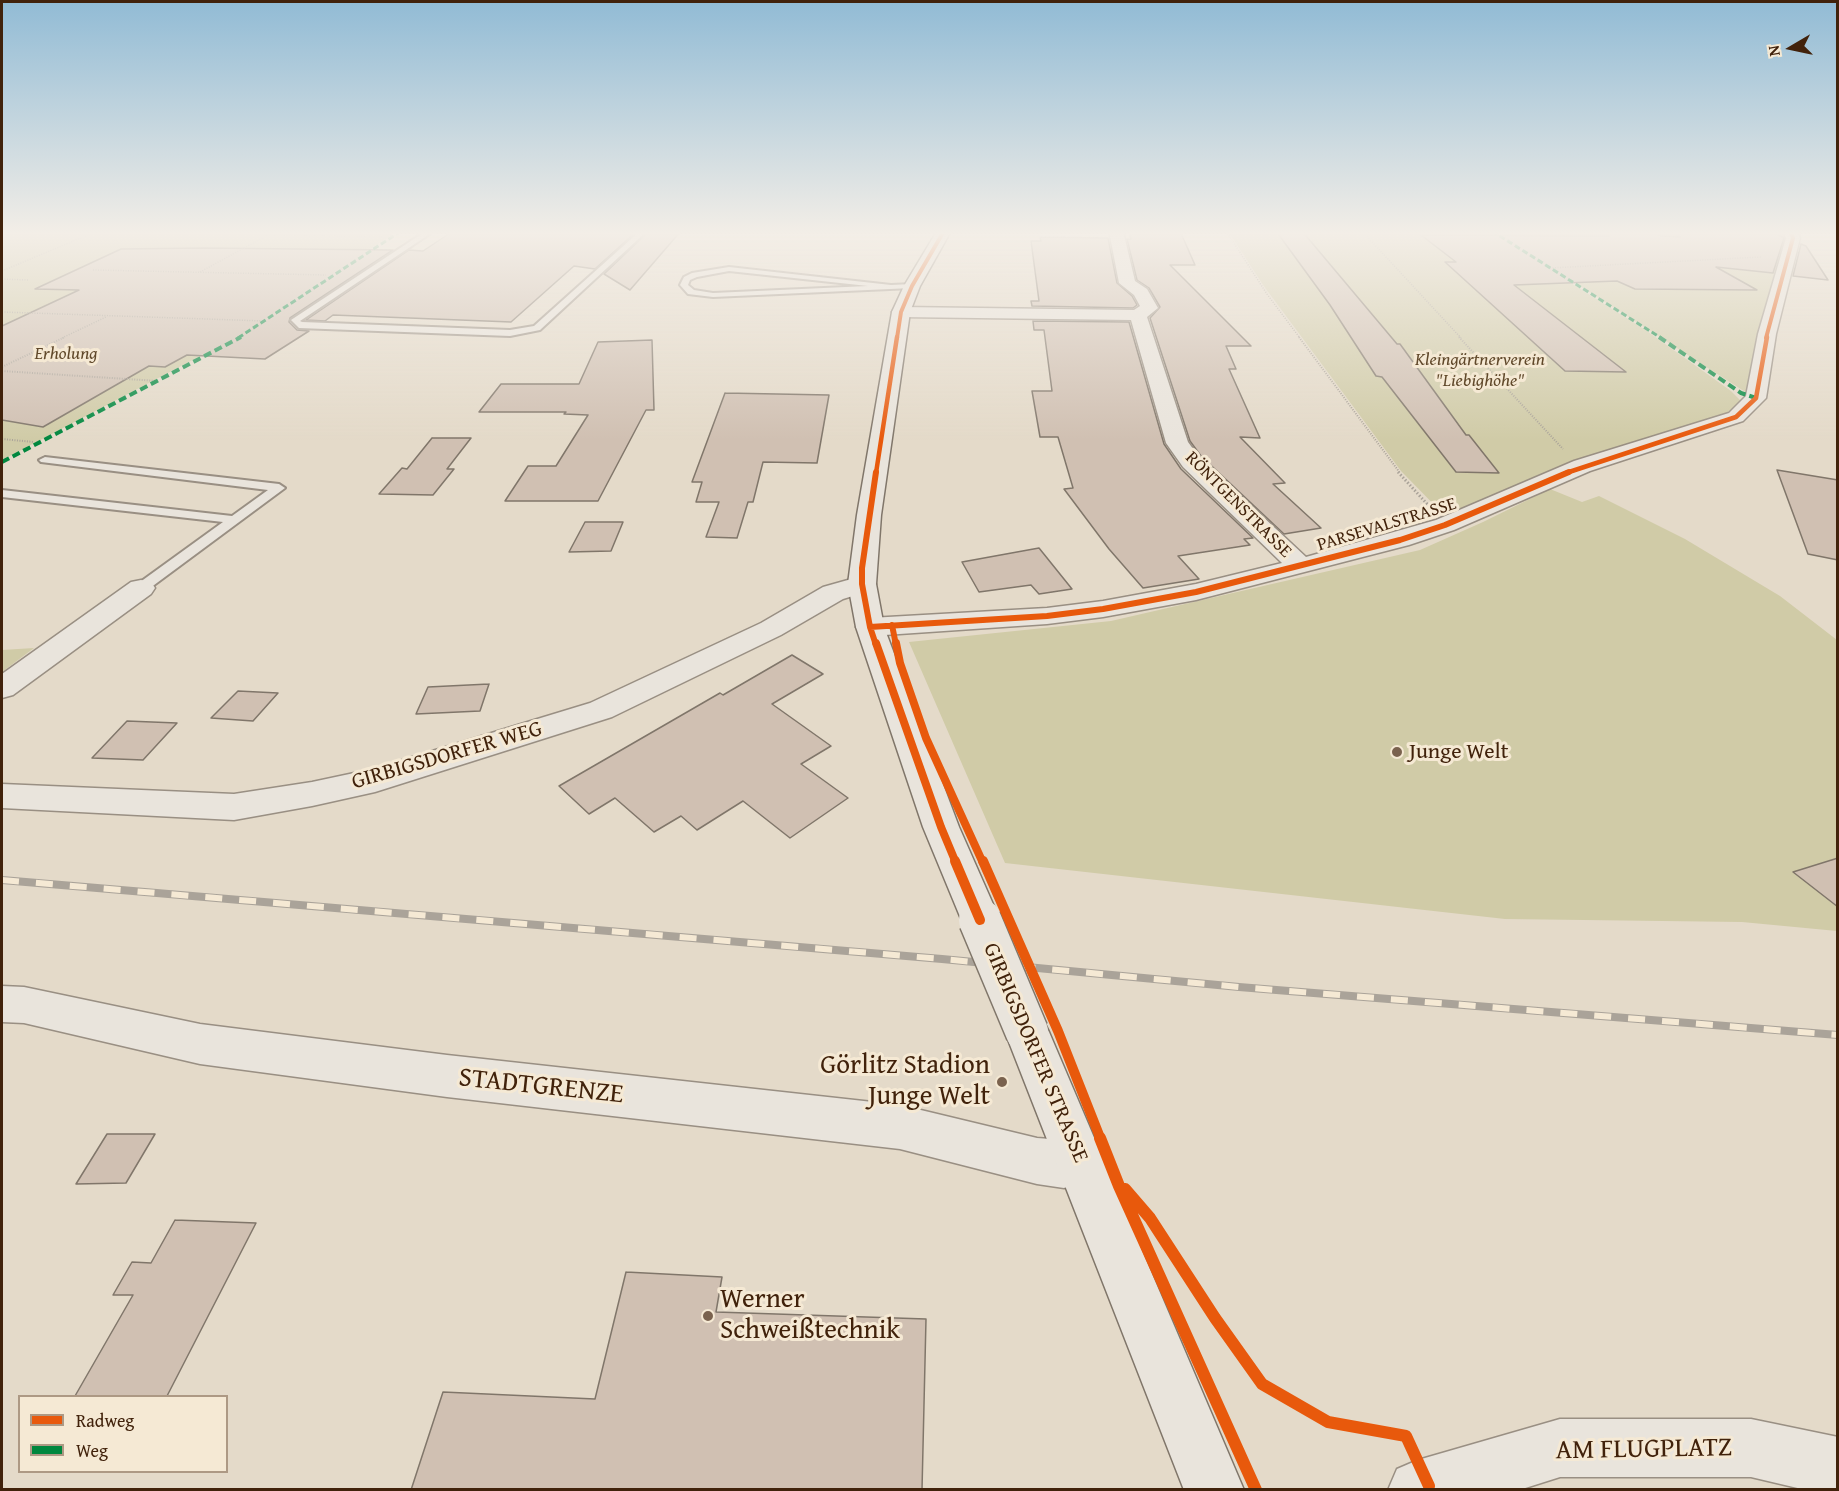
<!DOCTYPE html>
<meta charset="utf-8">
<style>
body{margin:0}
#map{position:relative;width:1839px;height:1491px;overflow:hidden;background:#e4dac9;font-family:"Gentium Book Plus",serif}
canvas{display:block}
.frame{position:absolute;inset:0;border:3px solid #41220b;pointer-events:none}
.legend{position:absolute;left:18px;top:1395px;width:210px;height:78px;box-sizing:border-box;background:#f5e9d4;border:2px solid #ad9984;margin:0;padding:8px 10px;list-style:none;font-size:18px;color:#41220b}
.legend li{display:flex;align-items:center;gap:12px;height:30px}
.legend b{width:30px;border:2px solid #ad9984}
.north{position:absolute;left:1761px;top:18px;width:60px;height:60px;-webkit-text-stroke:4px #f5e9d4;paint-order:stroke;rotate:261deg;font-size:16px;font-weight:700;line-height:24px;text-align:center;color:#41220b}
.north::after{content:'';display:block;margin:auto;width:21px;height:27px;background:#41220b;clip-path:polygon(50% 0,100% 100%,50% 72%,0 100%)}
</style>
<div id="map">
<canvas width="1839" height="1491"></canvas>
<div class="frame"></div>
<ul class="legend">
<li><b style="height:8px;background:#e8590c"></b>Radweg</li>
<li><b style="height:8px;background:#00873e"></b>Weg</li>
</ul>
<div class="north">N</div>
</div>
<script>
const c = document.querySelector('canvas').getContext('2d');
c.lineJoin = 'round';
function fill(path, color) {
  c.fillStyle = color;
  c.fill(path, 'evenodd');
}
function shape(rows) {
  const path = new Path2D();
  for (const r of rows) {
    path.moveTo(r[0], r[1]);
    for (let i = 2; i < r.length; i += 2) path.lineTo(r[i], r[i + 1]);
  }
  return path;
}
function trace(path, color, width, dash) {
  c.strokeStyle = color;
  c.lineWidth = width;
  c.lineCap = dash ? 'butt' : 'round';
  c.setLineDash(dash || []);
  c.stroke(path);
}
function write(font, color, halo, rows, align = 'center') {
  c.font = font + ' "Gentium Book Plus",serif';
  c.lineWidth = 6;
  c.setLineDash([]);
  c.textBaseline = 'middle';
  c.strokeStyle = halo;
  c.fillStyle = color;
  for (const [text, x, y, turn = 0] of rows) {
    c.save();
    c.translate(x, y);
    c.rotate((+turn || 0) * Math.PI / 180);
    c.textAlign = isNaN(turn) ? turn : align;
    if (halo) c.strokeText(text, 0, 0);
    c.fillText(text, 0, 0);
    c.restore();
  }
}
fill(shape([
 [2,231,398,231,227,342,2,460],
 [1228,231,1489,231,1647,331,1731,391,1741,401,1723,416,1449,520,1401,471,1263,285],
 [1494,231,1785,231,1787,239,1747,393],
 [1550,489,1582,502,1599,496,1685,539,1780,596,1837,640,1837,931,1742,922,1505,919,1005,863,909,642,1111,621,1420,550,1483,522],
 [34,648,2,672,2,650]
]), '#d0cba7');
const building = shape([
 [453,231,637,231,595,269,574,266,511,322,333,315,325,321,306,320,409,250,423,251,453,231],
 [649,231,681,231,630,290,604,274,649,231],
 [1129,231,1180,231,1195,265,1170,265,1251,346,1226,346,1236,369,1229,369,1260,438,1240,437,1285,483,1273,484,1321,528,1284,534,1201,456,1190,441,1150,318,1160,307,1149,288,1137,280,1127,239,1131,239,1129,231],
 [1276,231,1302,231,1397,344,1400,344,1466,435,1469,435,1499,473,1456,472,1382,377,1376,376,1330,305,1276,231],
 [1604,231,1653,231,1661,236,1680,237,1671,232,1772,231,1784,238,1773,273,1716,267,1757,290,1635,289,1617,281,1514,285,1626,372,1565,371,1445,262,1456,262,1421,235,1609,236,1604,231],
 [1040,237,1108,238,1117,283,1132,296,1137,305,1133,308,1032,306,1031,301,1039,301,1031,241,1041,241,1040,237],
 [1801,244,1806,246,1828,280,1793,276,1801,244],
 [204,248,393,250,290,318,289,322,297,330,309,331,265,359,187,355,165,367,149,366,43,427,2,420,2,326,79,290,35,289,121,249,204,248],
 [1033,321,1129,322,1164,444,1181,469,1253,538,1244,539,1250,545,1178,556,1199,579,1143,588,1109,549,1064,489,1073,488,1058,437,1040,437,1032,391,1052,391,1044,330,1034,330,1033,321],
 [652,340,654,410,646,410,598,501,505,501,528,466,556,466,588,415,564,414,566,412,479,412,501,384,579,384,598,342,652,340],
 [725,393,829,395,817,463,763,462,753,502,748,502,737,538,706,537,719,502,696,502,702,482,692,482,725,393],
 [432,438,471,438,447,469,454,469,433,495,379,494,402,468,407,469,432,438],
 [1777,470,1838,480,1838,560,1808,554,1777,470],
 [585,522,623,522,611,551,569,552,585,522],
 [1039,548,1072,589,1039,594,1031,585,979,592,962,562,1039,548],
 [792,655,823,674,772,704,831,746,801,764,848,798,790,838,743,801,697,830,681,816,654,832,615,798,589,814,559,786,720,693,723,695,792,655],
 [489,684,480,711,416,714,428,687,489,684],
 [238,691,278,693,253,721,211,718,238,691],
 [127,721,177,723,143,760,92,758,127,721],
 [1838,858,1838,907,1793,872,1838,858],
 [107,1134,155,1134,126,1183,76,1184,107,1134],
 [175,1220,256,1223,167,1396,75,1396,133,1295,113,1295,132,1262,151,1263,175,1220],
 [626,1272,722,1277,716,1312,926,1319,922,1490,411,1490,443,1392,595,1399,626,1272]
]);
fill(building, '#d0c0b2');
trace(building, '#80766a', 1.5);
const lane = shape([
 [426,231,434,231,300,321,302,322,510,330,534,326,640,231,647,231,540,330,510,336,299,328,291,320,426,231],
 [729,267,891,285,912,284,916,286,912,288,713,297,688,294,680,285,684,277,692,273,729,267],
 [729,271,868,286,713,293,694,290,688,285,690,280,697,277,729,271],
 [45,457,279,484,285,488,146,591,141,592,136,591,134,588,136,585,223,522,2,497,2,490,232,516,268,490,41,462,39,460,45,457]
]);
const street = shape([
 [1109,231,1123,231,1135,281,1147,289,1158,308,1147,317,1188,442,1199,457,1306,557,1436,520,1574,461,1729,413,1746,396,1758,334,1786,238,1783,231,1797,231,1800,238,1776,334,1766,398,1743,421,1590,471,1454,530,1409,545,1196,600,1103,617,1047,624,870,636,860,633,856,627,860,621,870,618,1047,608,1103,601,1196,584,1282,563,1183,467,1166,443,1131,320,901,317,895,316,892,312,895,308,901,307,1134,310,1140,306,1134,295,1119,283,1109,231],
 [862,576,872,578,876,584,872,590,843,599,781,635,612,717,375,792,312,806,234,820,2,808,2,784,234,794,312,782,373,769,590,703,761,623,823,587,862,576],
 [141,580,151,582,155,588,151,594,13,695,2,698,2,674,131,582,141,580],
 [2,986,24,987,200,1024,447,1055,900,1105,1037,1138,1064,1140,1080,1137,1097,1143,1104,1160,1097,1177,1064,1188,1037,1184,900,1149,447,1097,200,1064,24,1023,2,1022,2,986],
 [1560,1419,1751,1419,1838,1437,1838,1490,1806,1490,1751,1477,1560,1477,1519,1490,1388,1490,1397,1469,1418,1460,1560,1419]
]);
const secondary = shape([
 [937,231,951,231,920,286,910,312,881,515,876,584,884,627,959,827,1000,920,994,931,980,936,966,931,923,827,856,627,848,584,857,515,892,312,904,286,937,231],
 [1027,1013,1042,1018,1049,1032,1244,1490,1184,1490,1005,1032,1012,1018,1027,1013]
]);
trace(lane, '#998f83', 4);
trace(street, '#998f83', 3);
trace(secondary, '#80766a', 3);
trace(shape([
 [1226,231,1267,294,1300,338],
 [1362,231,1461,338],
 [169,233,383,237],
 [1550,268,1761,257],
 [93,270,326,275],
 [2,271,97,231],
 [200,272,268,235],
 [2,279,29,280],
 [2,312,265,321],
 [62,338,106,317]
]), '#aaa399', 1.5, [1, 1.5]);
trace(shape([
 [1299,337,1400,473],
 [1459,337,1563,449],
 [2,367,65,337],
 [2,371,158,381],
 [2,439,34,442]
]), '#aaa399', 2, [1, 1.5]);
trace(shape([
 [1398,472,1428,505]
]), '#aaa399', 3, [1.5, 2]);
trace(shape([
 [1147,1214,1215,1318,1262,1384,1328,1422,1406,1436,1410,1446]
]), '#aaa399', 6, [2, 4.5]);
fill(lane, '#e9e4dc');
fill(street, '#e9e4dc');
fill(secondary, '#e9e4dc');
const rail = shape([
 [2,880,942,959,1239,987,1838,1035]
]);
trace(rail, '#aaa399', 8);
trace(rail, '#f5e9d4', 6, [17]);
const secondaryBridge = shape([
 [980,920,1027,1032]
]);
trace(secondaryBridge, '#80766a', 45, []);
trace(secondaryBridge, '#e9e4dc', 42);
trace(shape([
 [1492,231,1661,338],
 [238,338,401,231]
]), '#00873e', 3, [6, 3]);
trace(shape([
 [1659,337,1741,393,1756,398],
 [2,462,241,337]
]), '#00873e', 4, [8, 4]);
trace(shape([
 [897,338,901,312,912,286,944,231],
 [1766,338,1793,238,1790,231]
]), '#e8590c', 4);
trace(shape([
 [876,473,897,337],
 [1566,473,1736,417,1756,398,1767,337]
]), '#e8590c', 4.5);
trace(shape([
 [876,472,862,568,862,584,870,627,876,645],
 [892,625,896,645],
 [870,627,1047,616,1103,609,1196,592,1400,540,1445,525,1569,472]
]), '#e8590c', 6);
trace(shape([
 [876,643,941,827,956,863],
 [896,643,900,663,926,738,983,863]
]), '#e8590c', 8);
trace(shape([
 [955,861,980,920],
 [983,861,1058,1031,1101,1140]
]), '#e8590c', 10);
trace(shape([
 [1100,1138,1119,1186,1256,1490],
 [1125,1189,1150,1218,1215,1318,1262,1384,1328,1422,1406,1436,1429,1486]
]), '#e8590c', 12);
const sky = c.createLinearGradient(0, 0, 0, 440);
sky.addColorStop(0, '#91bbd5');
sky.addColorStop(0.53, '#f3eee7');
sky.addColorStop(1, '#f3eee700');
c.fillStyle = sky;
c.fillRect(0, 0, 1839, 440);
for (const [x, y, r, color] of [
 [1397,752,6,"#7a624e"],
 [1002,1082,6,"#7a624e"],
 [708,1316,6,"#7a624e"]
]) {
  const dot = new Path2D();
  dot.arc(x, y, r, 0, 2 * Math.PI);
  c.fillStyle = color;
  c.fill(dot);
  trace(dot, '#f5e9d4', 2);
}
write('italic 18px', '#61492b', '#f5e9d4', [
 ["Erholung",66,354],
 ["Kleingärtnerverein",1480,360],
 ["\"Liebighöhe\"",1480,381]
]);
write('18px', '#41220b', '#f5e9d4', [
 ["RÖNTGENSTRASSE",1238,505,45],
 ["PARSEVALSTRASSE",1387,525,-17]
]);
write('22px', '#41220b', '#f5e9d4', [
 ["Junge Welt",1409,752]
], 'left');
write('22px', '#41220b', '#f5e9d4', [
 ["GIRBIGSDORFER WEG",447,756,-16],
 ["GIRBIGSDORFER STRASSE",1035,1053,67]
]);
write('27px', '#41220b', '#f5e9d4', [
 ["Görlitz Stadion",990,1066],
 ["Junge Welt",990,1097],
 ["Werner",720,1300,"left"],
 ["Schweißtechnik",720,1331,"left"]
], 'right');
write('27px', '#41220b', '#f5e9d4', [
 ["STADTGRENZE",541,1087,6],
 ["AM FLUGPLATZ",1644,1450,-1]
]);
</script>
